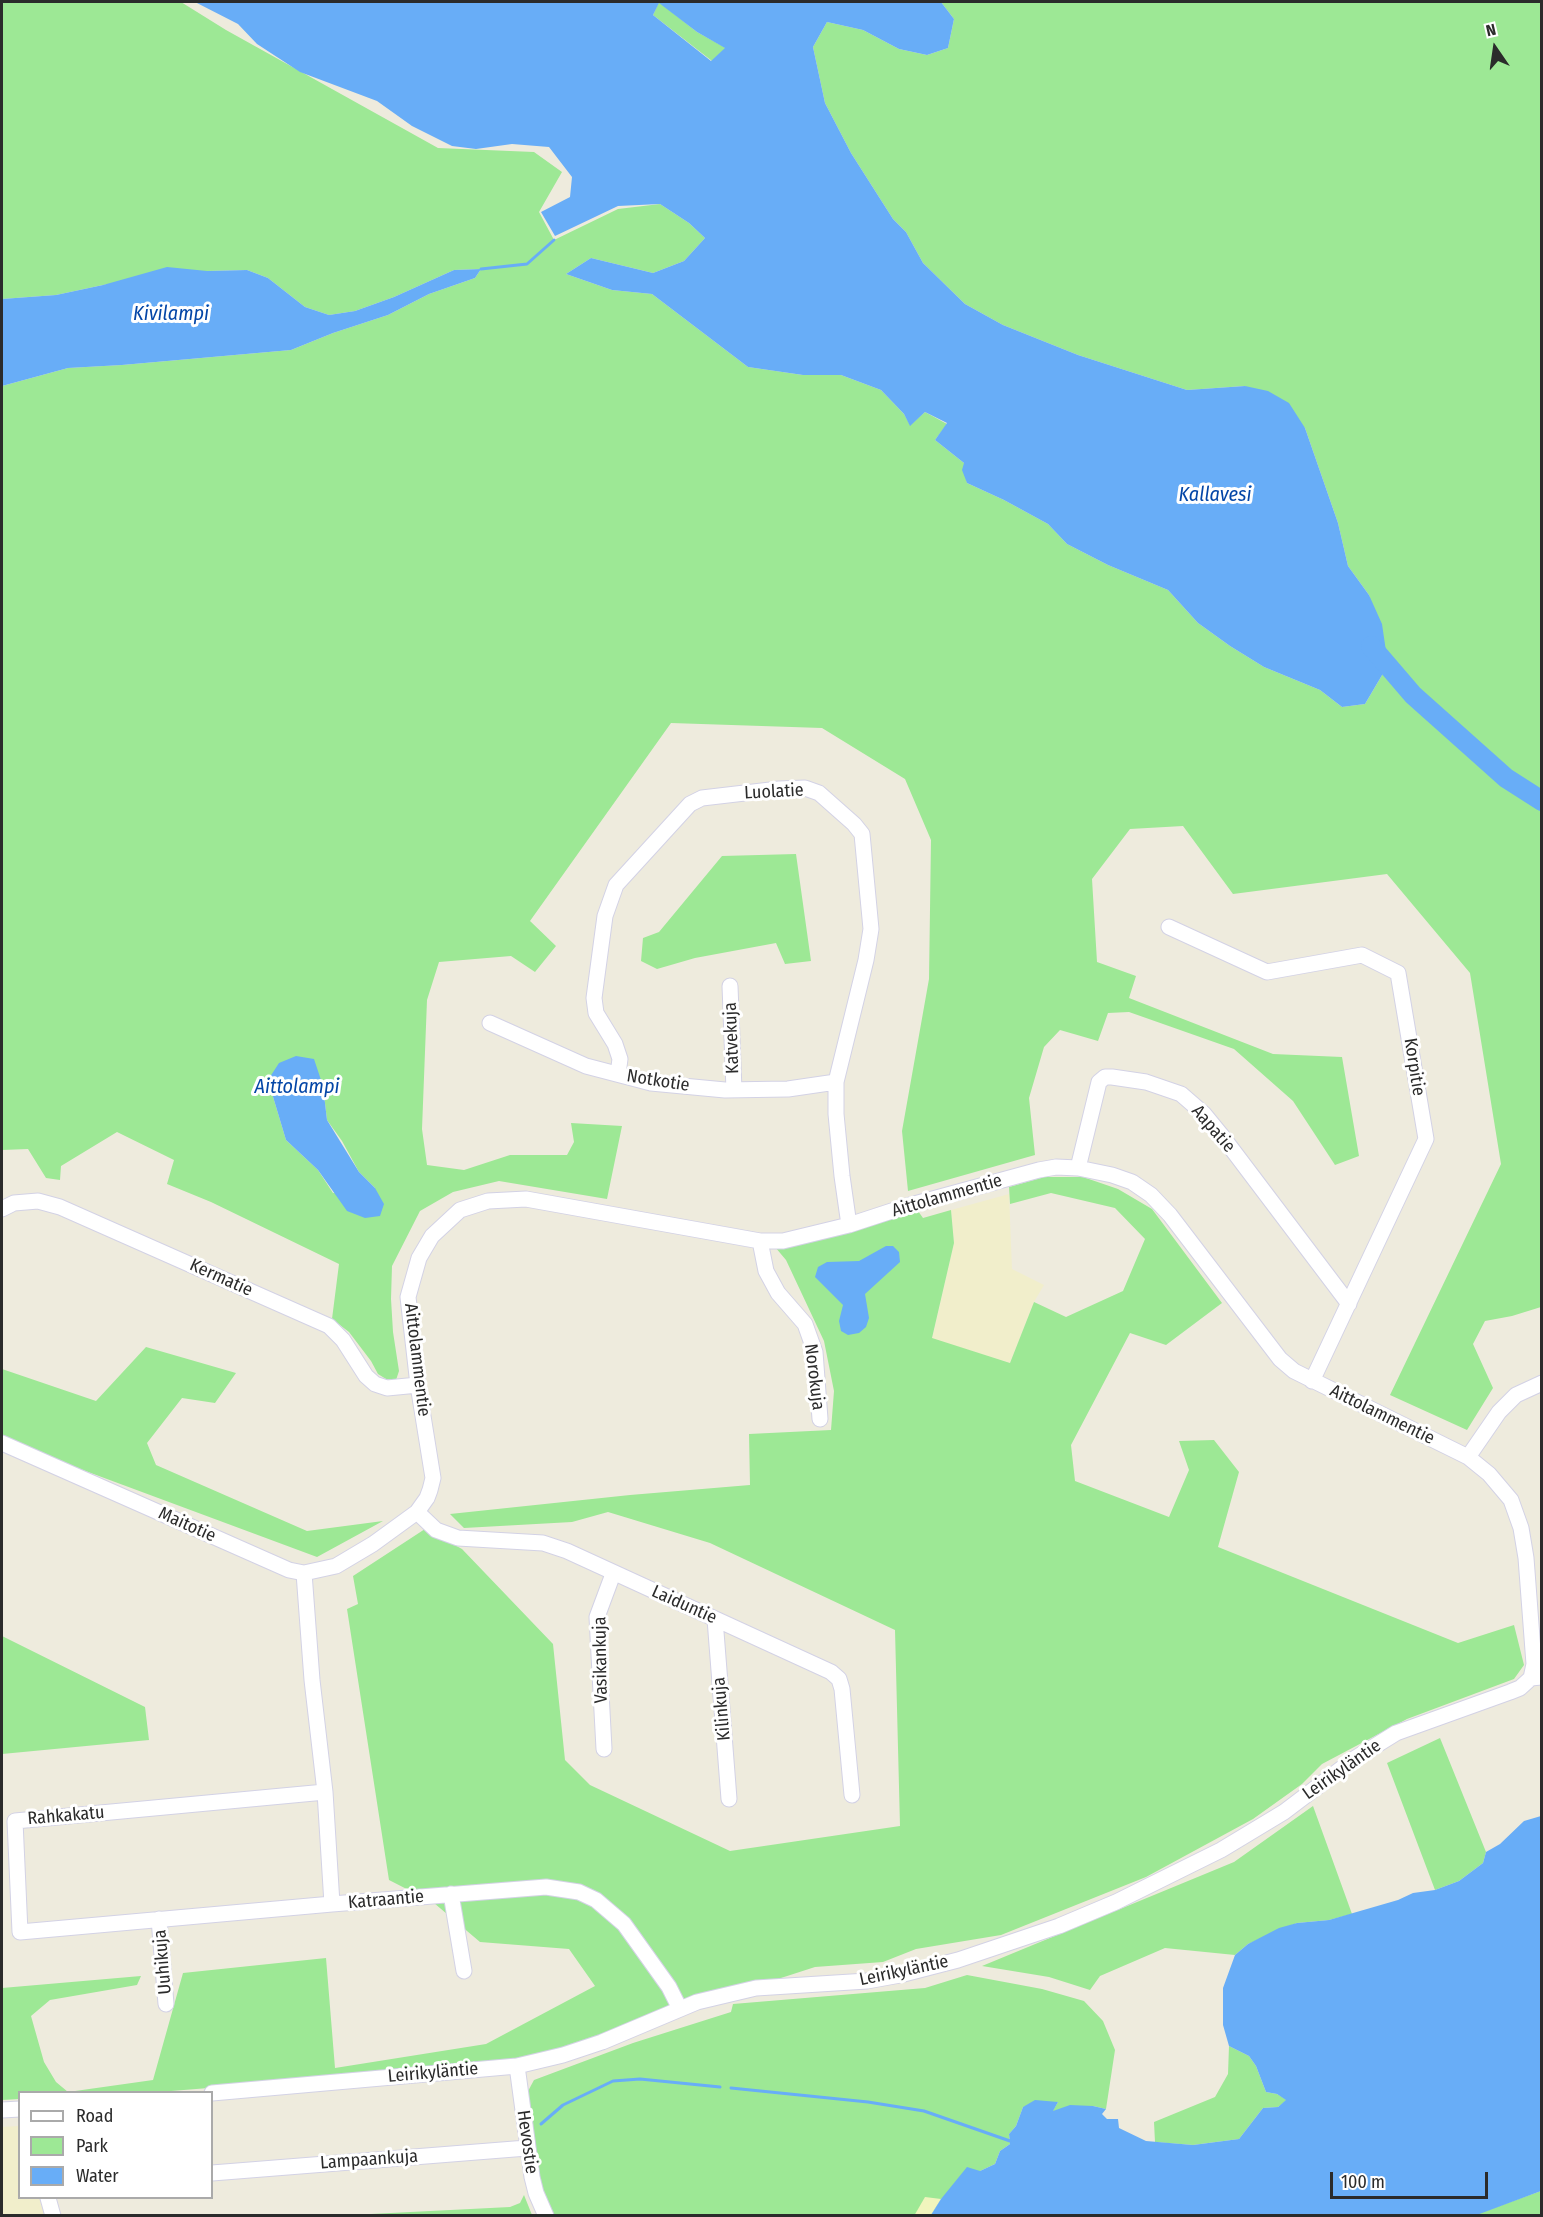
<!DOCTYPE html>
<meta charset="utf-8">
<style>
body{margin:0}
#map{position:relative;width:1543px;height:2217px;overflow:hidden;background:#eeebdd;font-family:"Fira Sans Condensed",sans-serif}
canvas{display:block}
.frame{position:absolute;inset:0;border:3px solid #2b2b2b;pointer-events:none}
.legend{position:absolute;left:18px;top:2091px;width:195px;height:108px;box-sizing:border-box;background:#fff;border:2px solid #aaa;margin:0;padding:8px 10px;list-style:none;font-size:18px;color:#2b2b2b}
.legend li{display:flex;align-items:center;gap:12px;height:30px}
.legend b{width:30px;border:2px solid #aaa}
.north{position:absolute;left:1465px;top:18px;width:60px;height:60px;-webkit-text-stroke:4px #fff;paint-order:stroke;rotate:347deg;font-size:16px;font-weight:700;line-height:24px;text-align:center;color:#2b2b2b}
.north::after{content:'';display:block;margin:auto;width:21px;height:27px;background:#2b2b2b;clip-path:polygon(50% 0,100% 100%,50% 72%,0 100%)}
.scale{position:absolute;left:1330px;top:2172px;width:158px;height:27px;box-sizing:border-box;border:3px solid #2b2b2b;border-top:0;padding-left:8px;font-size:18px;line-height:21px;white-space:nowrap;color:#2b2b2b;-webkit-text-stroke:4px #fff;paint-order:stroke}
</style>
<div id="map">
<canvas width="1543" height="2217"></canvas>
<div class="frame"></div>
<ul class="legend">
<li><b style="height:8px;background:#fff"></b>Road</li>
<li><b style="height:16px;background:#9de895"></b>Park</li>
<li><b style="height:16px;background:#68adf7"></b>Water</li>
</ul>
<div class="north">N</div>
<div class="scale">100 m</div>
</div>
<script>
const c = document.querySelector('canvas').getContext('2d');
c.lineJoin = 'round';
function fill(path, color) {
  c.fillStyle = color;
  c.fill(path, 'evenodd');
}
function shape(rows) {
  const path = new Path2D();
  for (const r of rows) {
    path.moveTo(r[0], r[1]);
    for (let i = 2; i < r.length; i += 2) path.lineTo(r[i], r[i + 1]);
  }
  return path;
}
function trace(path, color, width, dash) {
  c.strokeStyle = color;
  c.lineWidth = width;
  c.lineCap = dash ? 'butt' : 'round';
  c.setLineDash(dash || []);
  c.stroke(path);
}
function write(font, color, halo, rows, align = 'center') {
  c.font = font + ' "Fira Sans Condensed",sans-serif';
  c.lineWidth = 6;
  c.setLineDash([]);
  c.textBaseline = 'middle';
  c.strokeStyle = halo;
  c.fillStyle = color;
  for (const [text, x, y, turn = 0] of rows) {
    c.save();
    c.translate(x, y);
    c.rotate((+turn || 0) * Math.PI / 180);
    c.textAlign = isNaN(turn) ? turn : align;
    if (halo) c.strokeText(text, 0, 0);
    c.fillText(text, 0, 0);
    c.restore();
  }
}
fill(shape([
 [1009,1194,1012,1269,1044,1285,1034,1302,1010,1363,932,1339,954,1243,951,1210],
 [19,2126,20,2198,41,2198,44,2215,2,2215,2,2127]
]), '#f1eecb');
fill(shape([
 [2,2,181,2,226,30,438,148,534,152,562,172,539,212,554,240,618,209,660,204,689,223,705,238,684,261,653,273,591,258,566,274,612,290,652,294,748,367,803,375,841,375,881,390,904,414,910,425,925,412,947,424,935,440,964,463,967,483,1004,500,1048,524,1067,544,1108,565,1168,590,1198,623,1230,646,1264,667,1320,690,1342,707,1365,704,1388,665,1369,595,1348,566,1338,523,1305,428,1245,386,1187,390,1078,355,1003,325,965,304,923,263,906,232,893,219,851,153,825,103,813,47,827,22,863,30,899,49,927,55,948,48,954,19,941,2,1541,2,1541,1307,1512,1316,1485,1321,1473,1344,1493,1388,1467,1430,1390,1395,1501,1164,1470,973,1387,874,1233,894,1183,826,1130,829,1092,879,1097,962,1136,976,1129,998,1273,1054,1342,1057,1359,1156,1335,1165,1293,1101,1234,1049,1129,1012,1108,1013,1098,1041,1060,1030,1044,1047,1029,1098,1035,1155,908,1191,902,1131,929,979,931,840,905,779,822,728,671,723,530,921,556,946,535,972,511,956,439,962,427,1000,422,1129,427,1165,464,1170,510,1155,567,1155,574,1142,571,1123,622,1126,607,1199,499,1181,453,1192,420,1211,392,1266,391,1299,393,1332,399,1371,396,1380,386,1379,378,1374,371,1361,349,1332,332,1319,339,1264,211,1202,167,1184,174,1160,117,1132,61,1166,60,1180,46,1178,28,1149,2,1150,2,386,68,368,122,365,291,350,333,333,388,315,429,294,475,278,481,269,454,270,394,297,355,311,329,315,305,307,268,278,247,270,207,271,103,285,56,295,2,299],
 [268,1080,323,1086,327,1120,342,1141,359,1172,375,1188,333,1193,318,1170,286,1140],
 [659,2,697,32,726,48,712,61,653,15],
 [796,854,811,961,785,964,776,943,695,958,657,969,641,961,643,938,659,932,722,856],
 [1044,1177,1083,1177,1118,1189,1152,1209,1222,1303,1166,1345,1130,1333,1071,1445,1075,1481,1169,1517,1189,1470,1179,1441,1214,1440,1239,1472,1218,1547,1458,1643,1514,1625,1524,1665,1514,1679,1407,1719,1322,1764,1302,1784,1253,1819,1146,1877,1001,1935,916,1949,883,1962,815,1967,518,2063,159,2092,20,2092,19,2099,2,2100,2,1988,141,1976,137,1985,50,2000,31,2016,44,2062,56,2082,68,2092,153,2080,183,1973,326,1958,335,2068,486,2044,595,1986,569,1949,480,1942,434,1903,389,1880,347,1609,358,1604,353,1576,425,1529,462,1549,553,1644,565,1760,590,1785,730,1851,900,1826,895,1630,710,1543,608,1512,572,1522,464,1528,450,1514,630,1495,750,1485,749,1434,831,1430,834,1391,824,1341,786,1260,775,1247,918,1211,923,1218,951,1210,954,1243,932,1338,1010,1363,1034,1302,1066,1317,1123,1291,1145,1239,1115,1208,1051,1193,1010,1204,1009,1187],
 [146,1347,236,1373,215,1403,182,1398,147,1443,156,1465,307,1531,383,1521,317,1557,2,1440,2,1369,96,1401],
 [2,1636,145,1707,149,1740,2,1754],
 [1440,1738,1486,1852,1483,1863,1459,1881,1435,1890,1387,1763],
 [1313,1806,1352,1914,1329,1920,1297,1923,1248,1944,1235,1955,1165,1948,1100,1976,1090,1990,1049,1977,982,1966,1234,1862],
 [967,1975,1042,1989,1084,2001,1103,2021,1115,2050,1106,2109,1093,2106,1052,2112,1058,2102,1023,2107,1016,2126,1009,2134,1010,2144,1000,2151,995,2164,980,2171,941,2199,931,2215,554,2215,539,2185,527,2093,534,2080,633,2043,731,2012,733,2004,925,1988],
 [1229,2046,1249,2056,1256,2066,1266,2092,1277,2094,1287,2100,1278,2107,1263,2108,1239,2139,1193,2145,1155,2142,1154,2122,1215,2097,1228,2074],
 [1541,2191,1541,2215,1474,2215],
 [524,2195,532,2215,351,2215,510,2207,520,2203]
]), '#9de895');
fill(shape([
 [925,2197,941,2199,931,2215,914,2216]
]), '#f0f5bd');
fill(shape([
 [195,2,941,2,954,19,948,48,927,55,899,49,863,30,827,22,813,47,825,103,851,153,893,219,906,232,923,263,965,304,1003,325,1078,355,1187,390,1245,386,1268,391,1289,403,1305,428,1338,523,1348,566,1369,595,1382,624,1388,665,1365,704,1342,707,1320,690,1264,667,1230,646,1198,623,1168,590,1108,565,1067,544,1048,524,1004,500,967,483,962,470,964,463,935,440,947,423,925,412,910,426,904,414,881,390,841,375,803,375,748,367,652,294,612,290,566,274,591,258,653,273,684,261,705,238,689,223,660,204,618,206,555,236,541,212,570,197,572,177,549,147,512,144,476,149,452,146,412,126,377,101,300,72,257,44,238,24],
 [659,3,697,32,725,48,711,61,653,15],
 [167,267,207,271,247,270,268,278,305,307,329,315,355,311,394,297,454,270,481,269,475,278,429,294,388,315,333,333,291,350,122,365,68,368,2,386,2,299,56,295,103,285],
 [296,1056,314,1059,323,1086,327,1120,359,1172,375,1188,384,1204,380,1216,365,1218,347,1211,318,1170,286,1140,268,1080,279,1063],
 [886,1246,893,1246,899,1252,900,1262,865,1294,869,1318,866,1327,859,1333,848,1335,841,1331,839,1321,843,1305,815,1277,818,1267,827,1262,859,1261],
 [1541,1816,1541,2191,1474,2216,931,2215,941,2199,967,2167,980,2171,995,2164,1000,2151,1010,2144,1009,2134,1016,2126,1023,2107,1035,2100,1058,2102,1053,2111,1070,2105,1093,2106,1106,2109,1102,2114,1107,2119,1118,2119,1119,2128,1146,2141,1193,2145,1239,2139,1263,2108,1278,2107,1286,2100,1277,2094,1266,2092,1256,2066,1249,2056,1229,2046,1223,2025,1223,1988,1235,1955,1248,1944,1279,1928,1297,1923,1329,1920,1398,1900,1413,1893,1435,1890,1459,1881,1483,1863,1486,1852,1500,1844,1524,1821]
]), '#68adf7');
trace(shape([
 [481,269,527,264,554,240],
 [731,2088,868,2102,924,2111,1010,2141],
 [541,2124,563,2105,613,2081,640,2079,720,2087]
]), '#68adf7', 3);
trace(shape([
 [1371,646,1413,695,1506,778,1542,801]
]), '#68adf7', 20);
const minor = shape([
 [1169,927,1267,972,1362,955,1398,973,1426,1139,1312,1381],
 [730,986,734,1090],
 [490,1023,586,1066,651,1083,725,1090,788,1089,836,1082],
 [618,1074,620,1059,615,1044,596,1013,594,998,605,916,616,885,690,804,702,798,779,789,805,788,819,793,854,824,862,834,871,929,866,960,836,1082,836,1114,842,1176,849,1225],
 [1078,1168,1099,1082,1105,1077,1112,1077,1146,1082,1181,1094,1204,1114,1222,1136,1349,1304],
 [2,1209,14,1203,38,1201,60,1207,329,1326,343,1340,366,1376,375,1384,387,1388,418,1385],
 [760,1241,766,1271,778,1293,805,1324,815,1352,820,1419],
 [2,1443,289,1570,304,1573,336,1566,373,1544,417,1512,427,1498,430,1490,433,1478,418,1385,408,1297,419,1258,432,1236,460,1210,488,1201,526,1199,760,1241,783,1241,849,1225,907,1206,1039,1170,1056,1167,1078,1168,1112,1175,1132,1182,1151,1195,1170,1215,1280,1359,1294,1371,1468,1457,1489,1474,1511,1500,1521,1528,1526,1558,1534,1664,1531,1678],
 [1468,1457,1499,1412,1516,1395,1542,1383],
 [417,1512,436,1530,458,1538,543,1543,567,1551,831,1672,839,1679,842,1689,852,1795],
 [304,1573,312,1680,325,1792,332,1904,546,1887,579,1892,596,1900,624,1924,669,1987,680,2009],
 [715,1619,729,1799],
 [604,1749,597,1617,613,1574],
 [325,1792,15,1821,20,1932,332,1904],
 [451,1894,464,1971],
 [159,1919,166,2004],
 [517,2066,532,2177,536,2193,546,2216],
 [212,2093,517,2066,563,2055,602,2042,697,2002,756,1988,867,1981,900,1975,958,1960,1059,1926,1116,1902,1221,1850,1284,1812,1354,1759,1396,1733,1510,1692,1520,1688,1531,1678,1541,1677],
 [2,2110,20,2109],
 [212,2173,527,2148],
 [48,2198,53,2216]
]);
trace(minor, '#d3d2e5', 17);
trace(minor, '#fff', 15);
write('18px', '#2b2b2b', '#fff', [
 ["Luolatie",774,792,-3],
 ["Katvekuja",732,1038,-92],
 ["Korpitie",1414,1067,81],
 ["Notkotie",658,1081,9],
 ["Aapatie",1213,1129,49],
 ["Aittolammentie",947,1196,-16],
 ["Kermatie",221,1278,24],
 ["Aittolammentie",417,1360,83],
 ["Norokuja",814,1377,83],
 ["Aittolammentie",1382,1415,26],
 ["Maitotie",187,1525,24],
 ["Laiduntie",684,1605,24],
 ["Vasikankuja",601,1660,-91],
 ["Kilinkuja",722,1709,-95],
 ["Leirikyläntie",1342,1770,-35],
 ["Rahkakatu",66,1816,-5],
 ["Katraantie",386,1900,-5],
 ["Uuhikuja",163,1962,-95],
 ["Leirikyläntie",904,1971,-12],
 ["Leirikyläntie",433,2073,-5],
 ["Hevostie",527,2142,82],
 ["Lampaankuja",369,2160,-4]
]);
write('italic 20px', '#0446a7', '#fff', [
 ["Kivilampi",171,314],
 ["Kallavesi",1215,495],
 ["Aittolampi",297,1087]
]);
</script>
